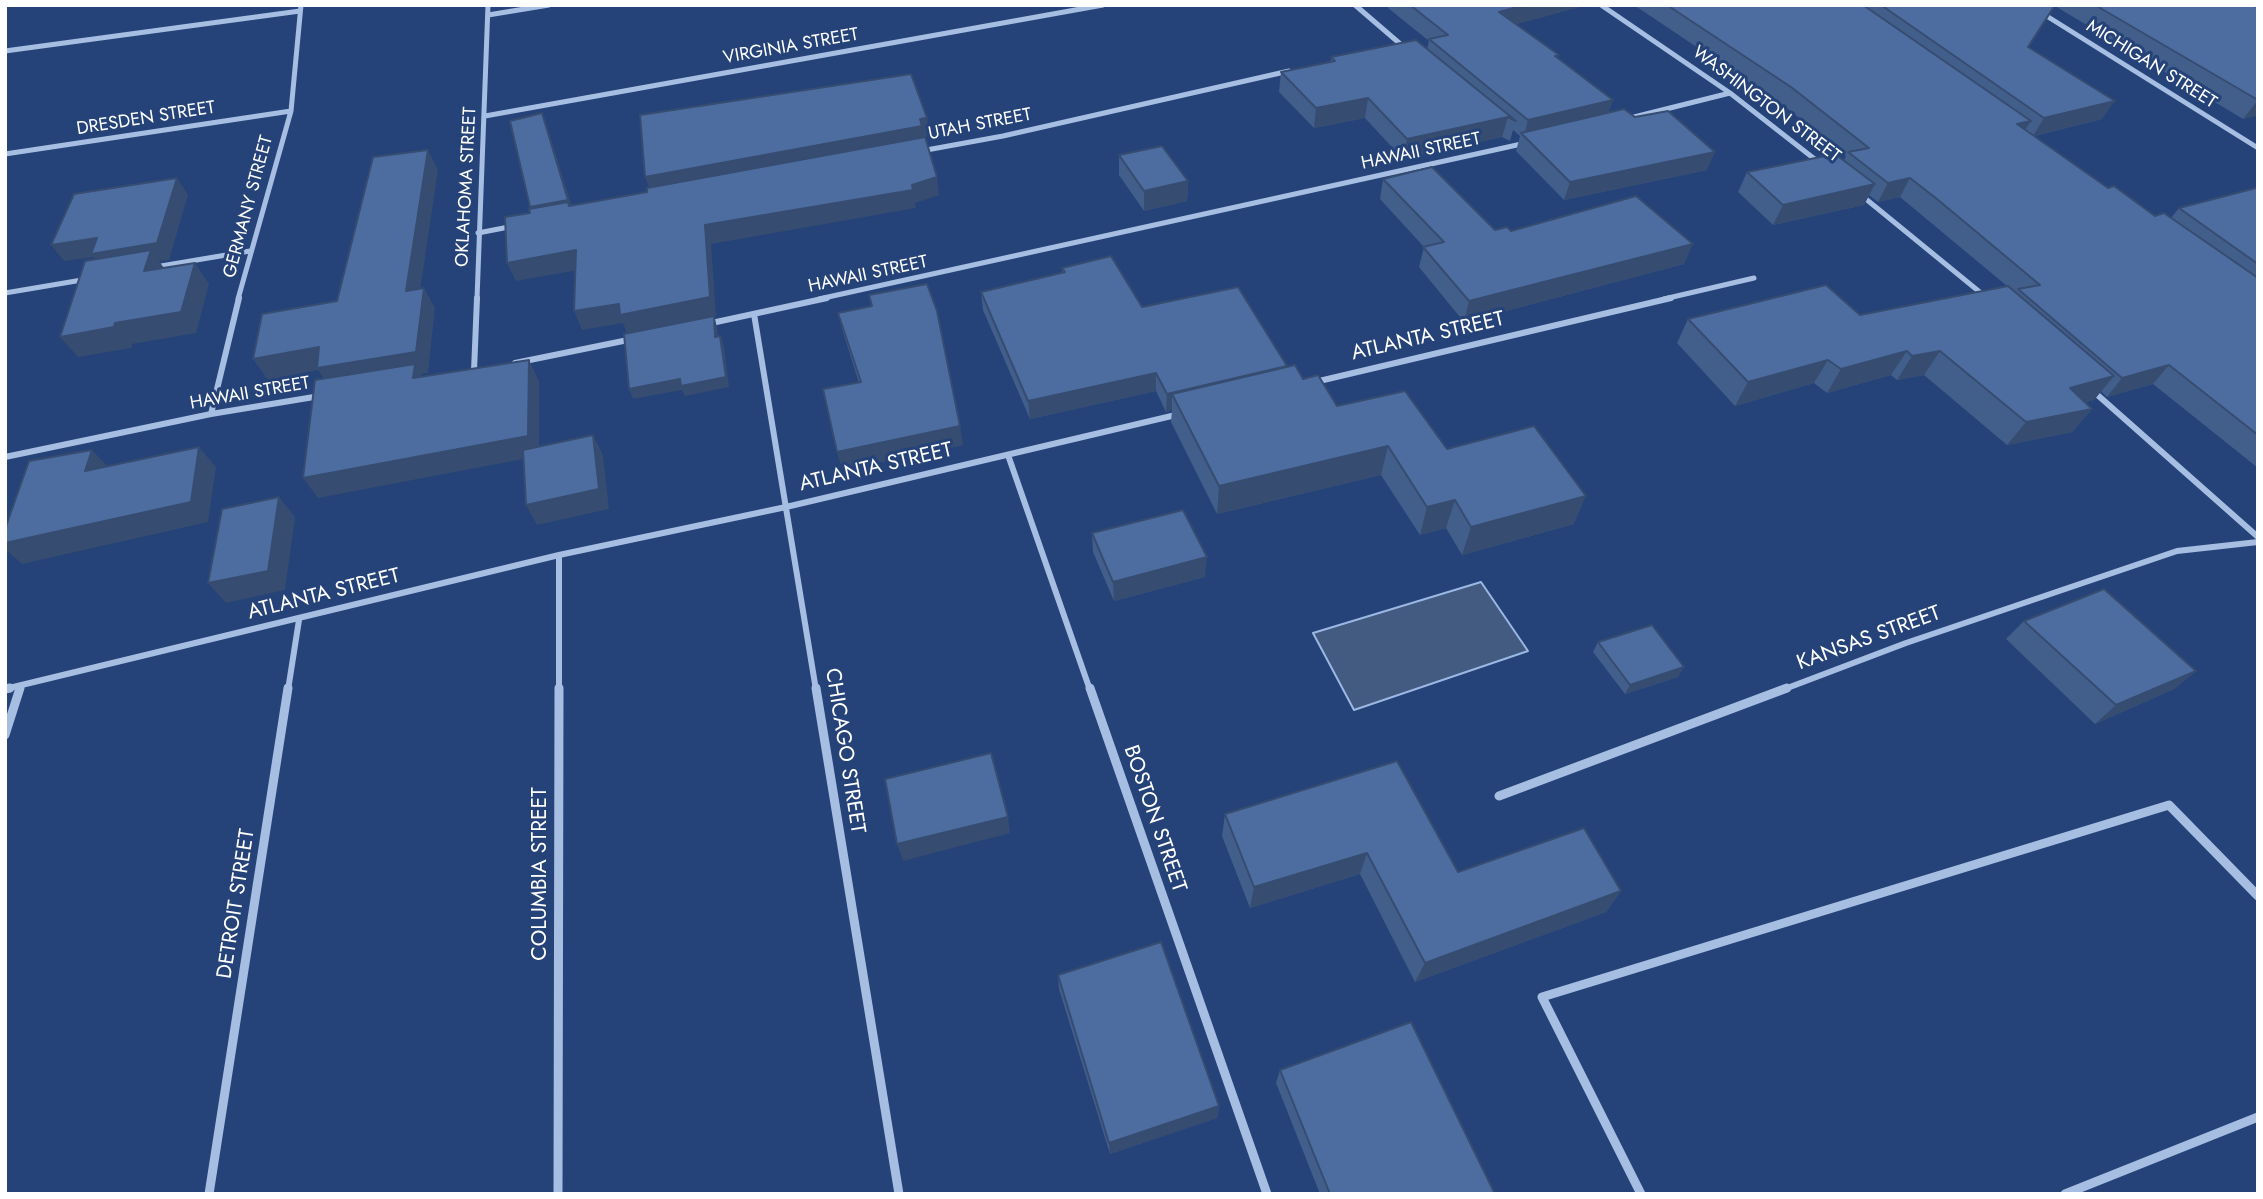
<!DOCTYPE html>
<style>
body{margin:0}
#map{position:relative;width:2263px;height:1199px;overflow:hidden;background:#254378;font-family:Jost,sans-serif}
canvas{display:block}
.frame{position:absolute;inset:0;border:7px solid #fff;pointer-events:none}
</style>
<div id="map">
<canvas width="2263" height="1199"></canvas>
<div class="frame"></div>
</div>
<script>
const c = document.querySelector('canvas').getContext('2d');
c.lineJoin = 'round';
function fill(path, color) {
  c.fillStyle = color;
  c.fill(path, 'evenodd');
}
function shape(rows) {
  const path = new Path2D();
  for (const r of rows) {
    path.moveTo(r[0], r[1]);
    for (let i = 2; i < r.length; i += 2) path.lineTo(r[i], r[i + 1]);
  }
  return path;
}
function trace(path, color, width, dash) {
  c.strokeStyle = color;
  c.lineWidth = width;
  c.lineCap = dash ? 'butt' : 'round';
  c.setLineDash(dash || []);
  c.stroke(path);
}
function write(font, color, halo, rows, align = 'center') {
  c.font = font + ' Jost,sans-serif';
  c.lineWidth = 6;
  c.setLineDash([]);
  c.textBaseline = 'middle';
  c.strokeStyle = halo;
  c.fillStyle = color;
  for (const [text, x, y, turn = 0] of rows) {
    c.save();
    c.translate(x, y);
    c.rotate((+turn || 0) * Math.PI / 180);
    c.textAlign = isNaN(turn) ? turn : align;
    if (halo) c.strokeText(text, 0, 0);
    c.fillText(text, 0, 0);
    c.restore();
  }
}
const water = shape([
 [1481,582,1528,651,1354,710,1313,633,1481,582]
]);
fill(water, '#445b81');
trace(water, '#9bb8e4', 2);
trace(shape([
 [1355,5,1405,48],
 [1601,5,1730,93,1821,164],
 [2029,5,2258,148],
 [488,15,549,5],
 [5,51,300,11],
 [485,116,1103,5],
 [1626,119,1730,93],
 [921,151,1003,136,1289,71],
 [5,154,291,111],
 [1861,195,1987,298],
 [478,233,514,226],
 [155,267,250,251],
 [5,293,88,279],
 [238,299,291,111,301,5],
 [477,299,488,5],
 [819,299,1526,143],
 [1664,299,1754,278]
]), '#a7bee3', 5);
trace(shape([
 [754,314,816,690],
 [707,324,827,298],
 [515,363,633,339],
 [474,371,477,298],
 [1315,382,1671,298],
 [2093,391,2258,537],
 [211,414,239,298],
 [1008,455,1090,690],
 [5,457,211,414,320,396],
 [5,689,559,555,786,507,1180,414],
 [20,690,21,685],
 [288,690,299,620],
 [559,690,559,555],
 [1782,690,1906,643,2177,551,2258,542]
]), '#a7bee3', 6);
trace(shape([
 [816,688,899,1194],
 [1090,688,1267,1194],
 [5,689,10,688],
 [5,735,20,688],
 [1499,796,1787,688],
 [209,1194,288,688],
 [558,1194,559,688],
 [1641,1194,1542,997,2169,805,2258,896],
 [2065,1194,2258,1117]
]), '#a7bee3', 9);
fill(shape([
 [1389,5,1587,5,1516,24,1558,59,1609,112,1707,170,1564,200,1516,151,1520,136,1513,130,1510,141,1502,137,1403,159,1365,118,1314,128,1279,92,1281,72,1331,62,1331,57,1427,49,1429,41,1388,8],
 [1634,5,2258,5,2258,115,2243,119,2055,6,2029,47,2102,119,2034,136,2108,188,2155,216,2171,218,2179,208,2258,189,2258,468,2153,384,2107,397,2101,391,2094,400,2086,402,2092,409,2072,432,2007,445,1924,375,1897,380,1891,375,1827,393,1814,383,1735,406,1677,343,1688,319,1860,315,2007,286,1900,197,1878,202,1869,195,1864,205,1773,225,1738,192,1747,172,1844,160,1846,156,1783,105],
 [1119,155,1188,181,1187,201,1144,211,1119,175],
 [1383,179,1495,230,1511,231,1684,264,1464,322,1419,267,1424,247,1380,199],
 [1062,268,1142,307,1287,366,1287,367,1337,406,1447,449,1574,524,1462,555,1446,528,1420,535,1381,475,1217,514,1171,422,1172,410,1166,412,1156,391,1030,419,983,310,981,292,1062,273],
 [869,295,963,445,842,470,859,383,843,332,838,313,871,306],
 [1092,533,1205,577,1114,601,1093,552],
 [2024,621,2196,671,2174,689,2095,724,2006,639],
 [1598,642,1678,677,1625,694,1593,652],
 [1225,814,1458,872,1621,891,1606,912,1415,982,1360,874,1250,908,1222,836],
 [1058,975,1219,1106,1217,1118,1110,1154,1059,989],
 [1280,1070,1495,1194,1320,1194,1276,1083]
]), '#425e8a');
fill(shape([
 [1525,5,1587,5,1495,30,1499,12],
 [1368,98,1365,118,1314,128,1316,108],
 [1613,100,1607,118,1524,136,1528,120],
 [2258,100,2258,115,2243,119],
 [2115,101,2102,119,2033,136,2044,118],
 [542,113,546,123,573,210,535,217,530,207],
 [1508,117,1502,137,1403,159,1407,139],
 [927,118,930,136,652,195,645,177],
 [2031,121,2019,139,2017,124],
 [428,150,438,170,417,311,406,291],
 [1715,152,1707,170,1564,200,1570,182],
 [937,177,939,195,915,203,916,208,711,244,716,315,627,334,623,323,582,330,574,311,705,225,912,185],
 [177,178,188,195,169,260,159,261,166,271,105,271,94,257,64,261,51,245],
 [1910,178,1900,197,1878,202,1888,183],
 [1188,181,1187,201,1144,211,1144,191],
 [1875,184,1864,205,1773,225,1783,205],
 [1693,244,1684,264,1464,322,1469,301],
 [576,250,584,269,516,281,507,263],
 [195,263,209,284,196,333,132,344,131,348,78,357,60,337,115,323],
 [424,288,435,308,428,373,421,374,427,384,331,389,318,370,268,380,253,359],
 [714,316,717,327,719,347,715,337],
 [720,336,724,346,729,387,685,396,682,390,633,399,629,389],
 [1907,351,1891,375,1827,393,1841,369],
 [1940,351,1924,375,1897,380,1912,356],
 [529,360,539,381,539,456,318,498,303,478],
 [1828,360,1814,383,1735,406,1748,382],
 [2169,365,2153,384,2107,397,2122,378],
 [1287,366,1285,384,1172,394,1172,410,1166,412,1167,394],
 [1156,373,1156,391,1030,419,1028,401],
 [2114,376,2094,400,2051,412,2070,388],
 [2092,409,2072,432,2007,445,2026,422],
 [960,426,963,445,842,470,837,452],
 [593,435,603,455,609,509,537,525,526,505],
 [1388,446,1381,475,1217,514,1219,486],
 [199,447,216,467,208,522,22,564,5,549,5,543],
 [92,450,111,470,85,471],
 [1586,496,1574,524,1462,555,1471,527],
 [279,497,295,517,285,590,226,603,208,583],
 [1455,500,1446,528,1420,535,1427,507],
 [1207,557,1205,577,1114,601,1113,582],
 [1684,667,1678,677,1625,694,1630,685],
 [2196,671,2174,689,2095,724,2116,705],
 [1008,817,1010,833,903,861,897,844],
 [1367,853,1360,874,1250,908,1254,887],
 [1621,891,1606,912,1415,982,1425,963],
 [1219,1106,1217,1118,1110,1154,1109,1143]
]), '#364c71');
const building = shape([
 [1410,5,1525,5,1499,12,1559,55,1555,56,1613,100,1528,120,1429,39,1448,35,1410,5],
 [1667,5,1863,5,2031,121,2017,124,2108,188,2114,186,2155,216,2164,213,2258,278,2258,435,2169,365,2122,378,2018,289,2040,285,1937,199,1910,178,1888,183,1848,152,1869,148,1791,87,1667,5],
 [1881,5,2055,5,2028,47,2115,101,2044,118,1881,5],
 [2095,5,2253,5,2258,8,2258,100,2095,5],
 [1416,40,1516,121,1508,117,1407,139,1368,98,1316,108,1281,72,1335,61,1331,57,1416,40],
 [911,74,927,118,920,119,922,126,645,177,640,115,911,74],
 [1624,109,1635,117,1668,111,1715,152,1570,182,1521,133,1624,109],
 [542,113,568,200,530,207,510,121,542,113],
 [925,137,937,177,912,185,913,190,705,225,710,297,620,315,619,304,574,311,576,250,507,263,505,217,530,213,529,209,568,202,569,206,647,192,647,188,925,137],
 [1162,146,1188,181,1144,191,1119,155,1162,146],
 [428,150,406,291,424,288,416,352,317,368,319,347,253,359,262,314,337,301,373,157,428,150],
 [1835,154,1875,184,1783,205,1747,172,1835,154],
 [1432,167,1495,230,1507,227,1511,231,1636,196,1693,244,1469,301,1423,247,1444,242,1383,179,1432,167],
 [177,178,157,243,91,254,97,238,51,245,74,194,177,178],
 [2256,188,2258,189,2258,264,2179,208,2256,188],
 [151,250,144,271,195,263,181,312,115,323,114,327,60,337,85,261,151,250],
 [1111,256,1142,307,1238,287,1287,366,1167,394,1156,373,1028,401,981,292,1065,272,1062,268,1111,256],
 [927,284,937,311,960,426,837,452,823,389,861,382,838,313,872,306,869,295,927,284],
 [1826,285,1860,315,2008,286,2114,376,2070,388,2092,409,2026,422,1940,351,1912,356,1907,351,1841,369,1828,360,1748,382,1688,319,1826,285],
 [714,316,715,337,720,336,726,377,681,386,680,379,629,389,624,334,714,316],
 [529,360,528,436,303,478,315,380,415,364,413,378,529,360],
 [1295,365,1303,379,1318,375,1337,406,1405,391,1447,449,1534,426,1586,496,1471,527,1455,500,1427,507,1388,446,1219,486,1172,394,1295,365],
 [593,435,599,489,526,505,523,450,593,435],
 [199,447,191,502,5,543,5,529,29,461,92,450,85,471,199,447],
 [279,497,268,571,208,583,222,509,279,497],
 [1183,510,1207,557,1113,582,1092,533,1183,510],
 [2104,589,2196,671,2116,705,2024,621,2104,589],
 [1652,625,1684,667,1630,685,1598,642,1652,625],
 [991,753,1008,817,897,844,885,779,991,753],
 [1397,761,1458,872,1584,828,1621,891,1425,963,1367,853,1254,887,1225,814,1397,761],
 [1161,942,1219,1106,1109,1143,1058,975,1161,942],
 [1411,1022,1495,1194,1330,1194,1280,1070,1411,1022]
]);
fill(building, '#4d6da1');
trace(building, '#364c71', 2);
write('18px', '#fff', '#254378', [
 ["VIRGINIA STREET",791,47,-10],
 ["MICHIGAN STREET",2151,65,32],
 ["WASHINGTON STREET",1766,105,37],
 ["DRESDEN STREET",146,119,-9],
 ["UTAH STREET",980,125,-11],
 ["HAWAII STREET",1421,152,-12],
 ["OKLAHOMA STREET",467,187,-87],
 ["GERMANY STREET",249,207,-75],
 ["HAWAII STREET",868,275,-12],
 ["HAWAII STREET",250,394,-10]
]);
write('21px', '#fff', '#254378', [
 ["ATLANTA STREET",1428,337,-13],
 ["ATLANTA STREET",876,468,-13],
 ["ATLANTA STREET",324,595,-14],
 ["KANSAS STREET",1869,639,-20],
 ["CHICAGO STREET",844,751,81],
 ["BOSTON STREET",1154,819,71],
 ["COLUMBIA STREET",541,874,-90],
 ["DETROIT STREET",237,904,-81]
]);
</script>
